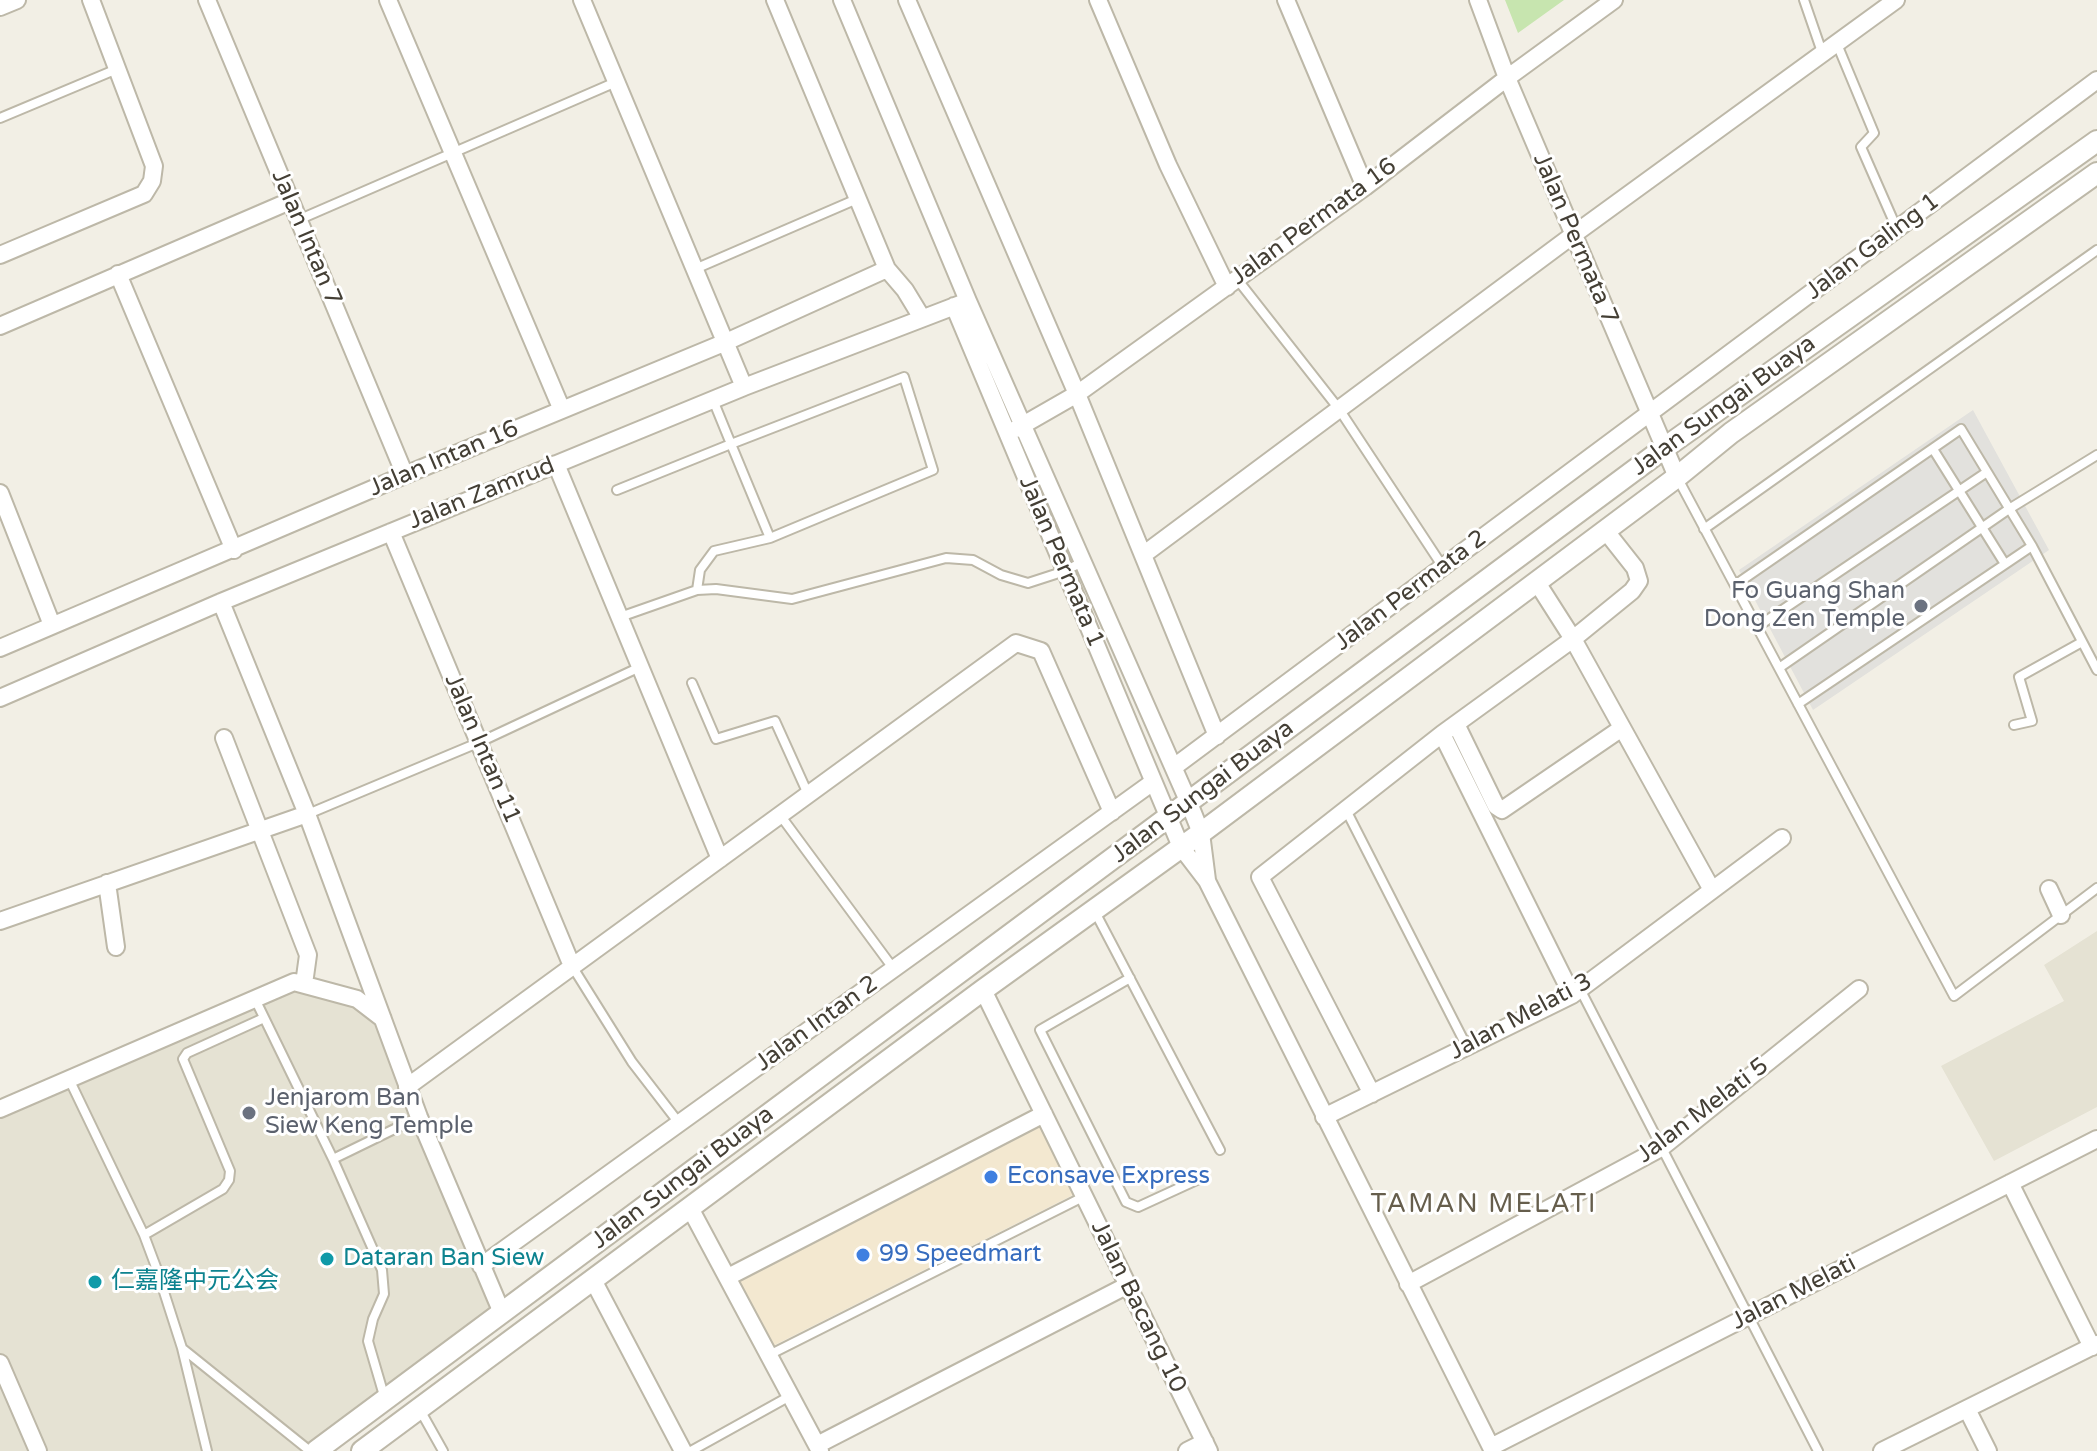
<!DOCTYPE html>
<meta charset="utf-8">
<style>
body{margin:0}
canvas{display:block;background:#f2efe5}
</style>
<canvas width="2097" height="1451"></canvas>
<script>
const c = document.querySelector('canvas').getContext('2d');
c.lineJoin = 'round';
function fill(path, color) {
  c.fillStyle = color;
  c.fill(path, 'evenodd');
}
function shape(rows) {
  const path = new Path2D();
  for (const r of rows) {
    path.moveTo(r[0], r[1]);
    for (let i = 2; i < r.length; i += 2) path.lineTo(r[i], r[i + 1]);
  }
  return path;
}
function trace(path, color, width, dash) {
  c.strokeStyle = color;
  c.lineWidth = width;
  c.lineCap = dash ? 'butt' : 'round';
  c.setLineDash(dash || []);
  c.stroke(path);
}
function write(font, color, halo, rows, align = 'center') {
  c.font = font + ' "Varela Round","Noto Sans SC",sans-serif';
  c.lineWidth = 6;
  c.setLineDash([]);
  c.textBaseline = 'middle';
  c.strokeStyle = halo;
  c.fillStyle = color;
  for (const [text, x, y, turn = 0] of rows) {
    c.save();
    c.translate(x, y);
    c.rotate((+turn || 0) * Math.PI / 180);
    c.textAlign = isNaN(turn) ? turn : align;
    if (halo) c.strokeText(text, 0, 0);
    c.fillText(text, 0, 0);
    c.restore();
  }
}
fill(shape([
 [2097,931,2097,1107,1994,1161,1941,1066,2064,1001,2044,965],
 [304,984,383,1019,502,1313,316,1451,0,1451,0,1109]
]), '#e5e2d3');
fill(shape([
 [1040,1125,1075,1194,773,1346,738,1280]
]), '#f3e8d0');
fill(shape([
 [1505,0,1564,0,1518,33]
]), '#c7e5af');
fill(shape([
 [1973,410,2049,550,1813,710,1739,570]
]), '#e2e1dd');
const service = shape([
 [1804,0,1823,55],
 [1837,44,1874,133,1861,147,1897,229],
 [0,118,117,69],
 [298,220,616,82],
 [695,269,857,199],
 [1237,279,1339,409,1443,567],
 [1933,449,2005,564],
 [1677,477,1954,996,2097,888],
 [617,490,731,444,904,377,933,470,770,538,731,444,713,400],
 [1704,529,2097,250],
 [1735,585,1961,429,2032,546,2097,670],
 [697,590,700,570,714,551,770,538],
 [620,617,697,590,716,589,792,599,946,558,973,560,1001,575,1028,583,1065,571,1082,562],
 [1757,627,1987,472],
 [1779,668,2009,509,2097,455],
 [692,683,716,739,775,721,808,794],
 [1798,704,2032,546],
 [2014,725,2032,721,2019,677,2082,642],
 [1346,810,1467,1047],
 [308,814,480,742,640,667],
 [780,815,893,968],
 [1094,910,1220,1150],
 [572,966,632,1062,679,1123],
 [1130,978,1040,1030,1126,1202,1138,1207,1201,1178],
 [1580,989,1818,1451],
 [255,999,333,1159],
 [69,1079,144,1235,156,1267,182,1348,207,1451],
 [144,1235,223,1189,229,1180,230,1171,183,1059,187,1053,264,1018],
 [183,1349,310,1451],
 [769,1355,1083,1197],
 [385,1399,368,1341,373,1319,384,1294,382,1270,333,1159,419,1117],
 [420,1410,443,1451],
 [691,1451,790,1396]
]);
const minor = shape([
 [207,0,405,475],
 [388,0,562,410],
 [582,0,744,387],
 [775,0,887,269,905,290,922,318],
 [842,0,968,301,1189,803,1201,833,1207,880],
 [907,0,1077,394,1217,736],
 [1098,0,1168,165,1227,287],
 [1286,0,1365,187],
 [1478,0,1507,78,1677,477],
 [0,7,17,0],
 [0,255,144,194,152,181,154,166,91,0],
 [118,274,234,550],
 [954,306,1181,847,1207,881,1493,1451],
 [0,326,290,201],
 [1016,429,1077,394,1365,187,1507,78,1614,0],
 [556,464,720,859],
 [0,493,52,625],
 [391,532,572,966],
 [1143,555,1573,235,1896,0],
 [1536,581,1573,639,1712,890],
 [221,602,307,814,419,1117,502,1313],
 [0,648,405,475,726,342,887,269],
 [0,698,221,602,744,387,968,301],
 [1456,724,1496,806,1502,810,1622,728],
 [1442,734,1572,995],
 [224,738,308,955,304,984],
 [1174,767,2097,80],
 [107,883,116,947],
 [2049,889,2061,915],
 [0,921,307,814],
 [983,990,1209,1451],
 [407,1087,1016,643,1041,651,1112,812],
 [1372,1094,1260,877,1442,734,1573,639,1632,591,1639,581,1635,568,1605,530],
 [0,1109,294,982,357,999,383,1019],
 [1324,1117,1572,995,1782,838],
 [2010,1183,2092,1347],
 [690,1208,820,1451],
 [481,1266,1153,782],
 [728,1277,1044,1114],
 [593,1280,683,1451],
 [1408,1284,1661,1148,1859,989],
 [0,1363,38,1451],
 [1967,1409,1988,1451],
 [817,1445,1128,1285],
 [1491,1447,2097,1139],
 [1187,1451,1205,1442],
 [1882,1451,2097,1344]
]);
const tertiary = shape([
 [316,1451,1663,449,2097,141],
 [362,1451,983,990,1201,833,1677,477,1731,433,2097,173]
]);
trace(service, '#bdb8a8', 12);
trace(minor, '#bdb8a8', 20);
trace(tertiary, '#bdb8a8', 24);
trace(service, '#fff', 8);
trace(minor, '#fff', 16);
trace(tertiary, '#fff', 20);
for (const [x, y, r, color] of [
 [1921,606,8,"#6b7280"],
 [249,1113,8,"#6b7280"],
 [991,1177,8,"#3f7fe0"],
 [863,1255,8,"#3f7fe0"],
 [327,1259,8,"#0f9aa8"],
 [95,1282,8,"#0f9aa8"]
]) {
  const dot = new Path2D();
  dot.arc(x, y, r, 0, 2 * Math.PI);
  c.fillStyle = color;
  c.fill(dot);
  trace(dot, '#fff', 3);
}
write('24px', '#443f35', '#fff', [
 ["Jalan Permata 16",1314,222,-36],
 ["Jalan Intan 7",306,238,67],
 ["Jalan Permata 7",1575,239,67],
 ["Jalan Galing 1",1873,247,-37],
 ["Jalan Sungai Buaya",1724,406,-36],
 ["Jalan Intan 16",444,459,-23],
 ["Jalan Zamrud",482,494,-22],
 ["Jalan Permata 1",1061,562,67],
 ["Jalan Permata 2",1411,591,-37],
 ["Jalan Intan 11",482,749,67],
 ["Jalan Sungai Buaya",1203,792,-37],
 ["Jalan Melati 3",1521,1017,-28],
 ["Jalan Intan 2",817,1024,-36],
 ["Jalan Melati 5",1703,1111,-37],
 ["Jalan Sungai Buaya",683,1178,-37],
 ["Jalan Melati",1794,1293,-27],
 ["Jalan Bacang 10",1138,1307,64]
]);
write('24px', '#5b616d', '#fff', [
 ["Fo Guang Shan",1905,592],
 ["Dong Zen Temple",1905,620],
 ["Jenjarom Ban",265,1099,"left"],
 ["Siew Keng Temple",265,1127,"left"]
], 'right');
write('24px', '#366cbe', '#fff', [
 ["Econsave Express",1007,1177],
 ["99 Speedmart",879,1255]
], 'left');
write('24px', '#0d838f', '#fff', [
 ["Dataran Ban Siew",343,1259],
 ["仁嘉隆中元公会",111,1282]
], 'left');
c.letterSpacing = '2px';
write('26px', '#665e4c', '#fff', [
 ["TAMAN MELATI",1484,1205]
]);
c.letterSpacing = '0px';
</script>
